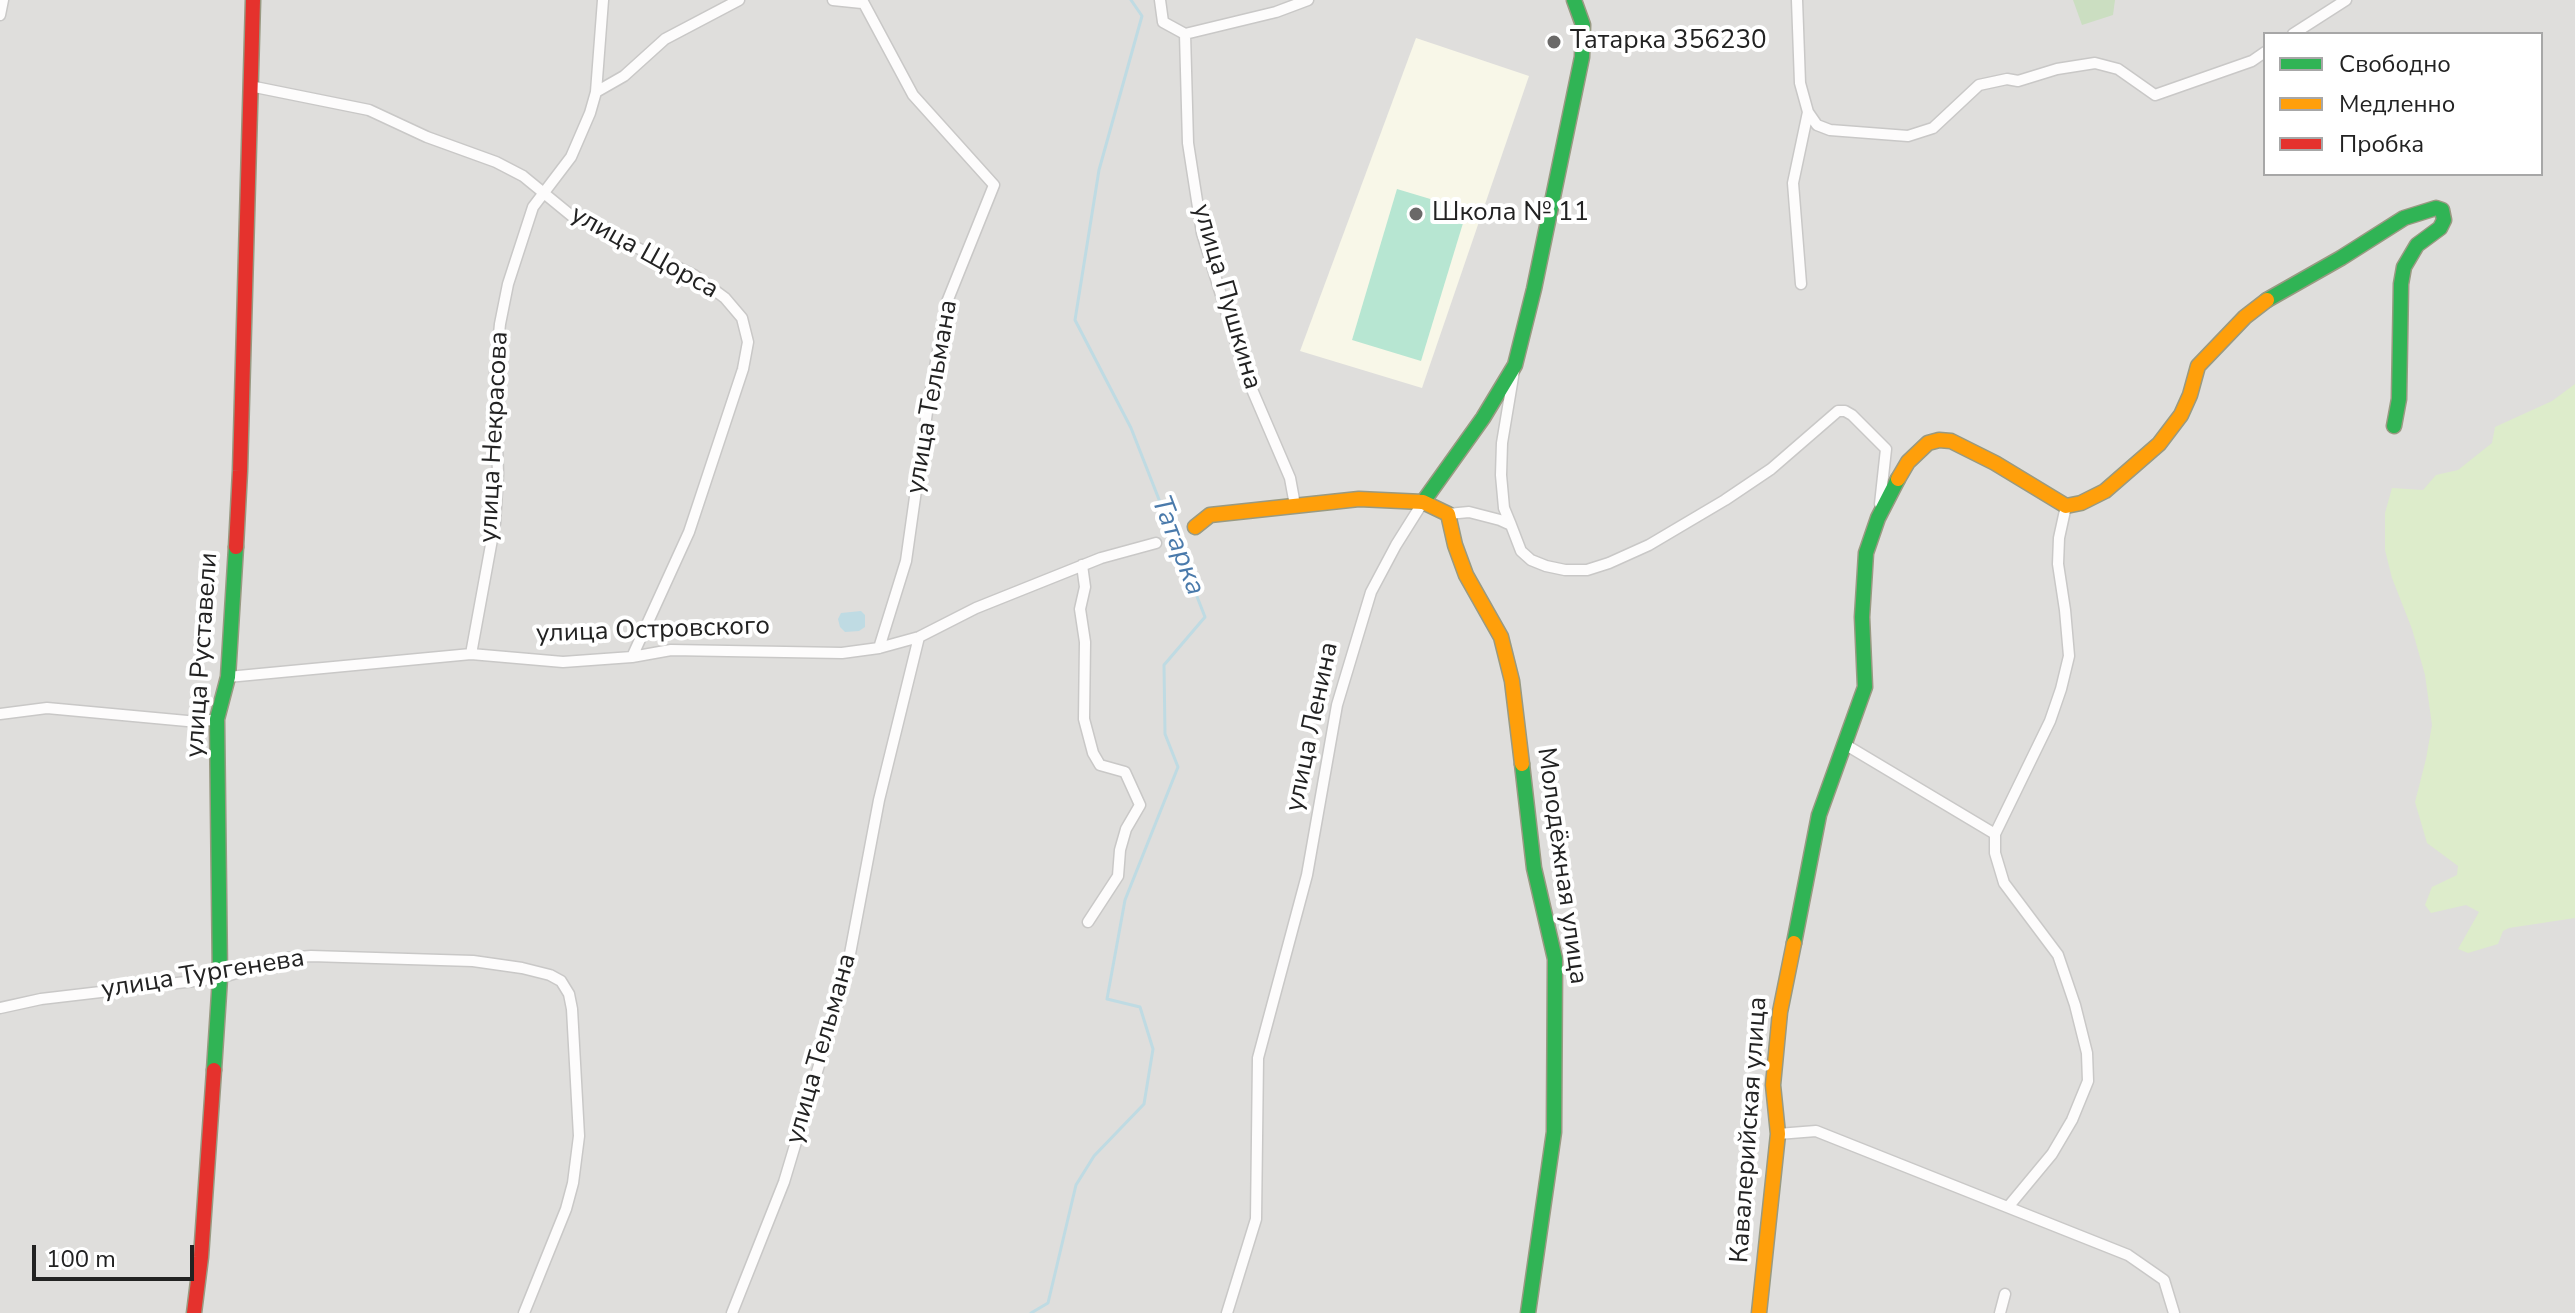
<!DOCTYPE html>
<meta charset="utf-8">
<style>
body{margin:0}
#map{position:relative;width:2575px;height:1313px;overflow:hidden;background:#f0eeeb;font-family:"Nunito Sans",sans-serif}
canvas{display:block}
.legend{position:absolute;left:2263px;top:32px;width:280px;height:144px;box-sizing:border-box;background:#fff;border:2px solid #a7a7a7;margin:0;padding:10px 14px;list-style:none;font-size:24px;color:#222}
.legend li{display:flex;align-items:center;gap:16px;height:40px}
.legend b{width:40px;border:2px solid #a7a7a7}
.scale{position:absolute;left:32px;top:1245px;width:162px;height:36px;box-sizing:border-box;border:4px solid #222;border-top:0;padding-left:10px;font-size:24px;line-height:28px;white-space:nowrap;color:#222;-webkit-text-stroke:6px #fff;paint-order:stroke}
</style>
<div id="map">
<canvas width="2575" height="1313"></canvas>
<ul class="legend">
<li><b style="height:10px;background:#30b455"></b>Свободно</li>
<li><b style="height:10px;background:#ff9f0a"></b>Медленно</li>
<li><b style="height:10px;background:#e5322d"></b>Пробка</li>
</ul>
<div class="scale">100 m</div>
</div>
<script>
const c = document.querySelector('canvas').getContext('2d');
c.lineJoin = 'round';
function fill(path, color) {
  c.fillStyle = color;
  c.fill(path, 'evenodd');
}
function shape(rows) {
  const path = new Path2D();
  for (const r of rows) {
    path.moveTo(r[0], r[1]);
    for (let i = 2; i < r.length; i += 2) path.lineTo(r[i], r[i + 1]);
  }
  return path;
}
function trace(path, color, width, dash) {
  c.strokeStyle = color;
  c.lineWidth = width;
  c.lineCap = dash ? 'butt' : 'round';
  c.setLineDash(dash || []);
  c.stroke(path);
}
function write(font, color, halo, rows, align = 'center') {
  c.font = font + ' "Nunito Sans",sans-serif';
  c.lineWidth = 8;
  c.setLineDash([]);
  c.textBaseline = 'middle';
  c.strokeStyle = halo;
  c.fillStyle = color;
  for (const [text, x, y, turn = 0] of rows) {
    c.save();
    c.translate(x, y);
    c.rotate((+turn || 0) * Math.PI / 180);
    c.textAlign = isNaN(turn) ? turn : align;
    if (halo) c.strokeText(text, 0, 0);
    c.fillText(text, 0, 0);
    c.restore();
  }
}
fill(shape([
 [0,0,2575,0,2575,1313,0,1313],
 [2265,34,2541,34,2541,174,2265,174]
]), '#dfdedc');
fill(shape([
 [1416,38,1529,76,1422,388,1300,351]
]), '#f8f7e8');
fill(shape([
 [2575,384,2575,918,2509,928,2503,931,2498,944,2468,953,2458,949,2479,912,2466,905,2431,913,2425,905,2432,887,2457,875,2458,866,2427,843,2415,802,2426,759,2432,725,2425,675,2412,629,2392,578,2385,550,2385,513,2392,488,2423,490,2436,475,2458,470,2492,443,2495,427,2552,401]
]), '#ddeccb');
fill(shape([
 [2073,0,2115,0,2113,15,2082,25]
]), '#cbdec1');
fill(shape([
 [1397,189,1467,210,1421,361,1352,340]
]), '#b7e6d2');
fill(shape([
 [861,611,865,615,865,627,859,631,845,632,840,627,838,619,841,613]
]), '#bfdbe3');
trace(shape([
 [1031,1313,1048,1303,1076,1185,1094,1156,1144,1104,1153,1049,1140,1007,1107,999,1125,900,1178,767,1165,734,1164,665,1205,617,1131,428,1075,320,1099,170,1142,16,1131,0]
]), '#bfdbe3', 3);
const street = shape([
 [833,0,862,3],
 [862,0,913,95,994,185,947,302,928,405,906,561,879,648],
 [1160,0,1163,22,1185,34,1188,143,1202,233,1245,373,1290,478,1295,505],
 [1797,0,1800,83,1808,112,1793,183,1801,284],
 [0,15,3,0],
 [1185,34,1276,12,1308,0],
 [2293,34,2346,0],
 [250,86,369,110,427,137,496,162,523,176,573,217,694,275,725,298,742,318,748,342,743,369,689,532,632,657],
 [596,92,624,76,665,39,739,0],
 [1808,112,1817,125,1830,130,1908,136,1933,128,1979,85,2007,79,2018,81,2057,69,2095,63,2118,69,2155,95,2252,61,2265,52],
 [1448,514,1469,512,1500,520,1511,525,1521,551,1531,560,1546,566,1565,570,1587,570,1609,563,1649,545,1725,500,1771,469,1838,411,1845,411,1852,415,1886,449,1880,504],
 [1511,525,1504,508,1501,475,1502,443,1514,371],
 [1082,565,1085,587,1080,609,1085,642,1084,719,1093,753,1100,765,1125,772,1140,805,1126,829,1120,850,1118,876,1088,922],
 [471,654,495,523,498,474,495,375,500,324,508,284,533,207,571,157,590,113,596,92,603,0],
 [228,677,471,654,563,662,632,657,671,650,842,653,879,648,919,637,976,608,1101,558,1156,543],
 [0,714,47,708,198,722,217,719],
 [1846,745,1995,834],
 [0,1008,41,999,220,978,285,958,311,956,473,961,522,968,550,975,561,981,569,994,572,1009,579,1136,573,1183,566,1209,524,1313],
 [1778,1134,1816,1131,2128,1255,2164,1280,2174,1313],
 [2008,1207,2052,1154,2072,1120,2088,1081,2087,1053,2075,1005,2058,955,2004,883,1995,853,1995,834,2050,721,2061,689,2069,656,2065,610,2058,564,2059,538,2066,506],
 [732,1313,784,1182,846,975,879,800,919,637],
 [1227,1313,1256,1219,1258,1058,1307,875,1337,705,1371,592,1396,545,1423,502],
 [2000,1313,2005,1294]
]);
const fast = shape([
 [2267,300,2341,258,2404,218,2436,208,2442,210,2444,220,2440,228,2417,245,2404,267,2401,284,2399,399,2394,426],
 [1423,502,1483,418,1515,365,1534,289,1582,57,1583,25,1574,0],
 [1522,764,1534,868,1555,959,1554,1132,1528,1313],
 [1794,943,1819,815,1865,687,1862,617,1866,553,1878,518,1898,479],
 [214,1070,220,978,217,719,228,677,236,547]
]);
const slow = shape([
 [1898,479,1908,462,1928,443,1939,440,1951,441,1995,463,2066,506,2081,503,2105,491,2159,444,2181,415,2190,395,2198,366,2245,317,2267,300],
 [1195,527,1210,515,1359,499,1423,502,1448,514,1455,545,1466,575,1501,637,1512,681,1522,764],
 [1759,1313,1778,1134,1773,1085,1780,1012,1794,943]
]);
const jam = shape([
 [236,547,240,471,253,0],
 [194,1313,201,1257,214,1070]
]);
trace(street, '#c9c8c7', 13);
trace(fast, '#999a82', 17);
trace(slow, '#999a82', 17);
trace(jam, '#999a82', 17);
trace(street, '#fdfcfc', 10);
trace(fast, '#30b455', 14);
trace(slow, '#ff9f0a', 14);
trace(jam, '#e5322d', 14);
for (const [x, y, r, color] of [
 [1554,42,8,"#6a6968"],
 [1416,214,8,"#6a6968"]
]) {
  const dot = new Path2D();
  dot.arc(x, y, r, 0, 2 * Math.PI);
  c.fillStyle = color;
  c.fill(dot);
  trace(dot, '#fff', 3);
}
write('26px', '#222', '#fff', [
 ["Татарка 356230",1570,42],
 ["Школа № 11",1432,214]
], 'left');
write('26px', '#222', '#fff', [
 ["улица Щорса",644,253,29],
 ["улица Пушкина",1226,297,74],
 ["улица Тельмана",933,397,-80],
 ["улица Некрасова",495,437,-87],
 ["улица Островского",653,631,-2],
 ["улица Руставели",203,655,-86],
 ["улица Ленина",1313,727,-78],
 ["Молодёжная улица",1561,866,82],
 ["улица Тургенева",203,975,-9],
 ["улица Тельмана",822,1049,-74],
 ["Кавалерийская улица",1750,1130,-86]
]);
write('italic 28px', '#4a7aab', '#fff', [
 ["Татарка",1177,546,69]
]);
</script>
